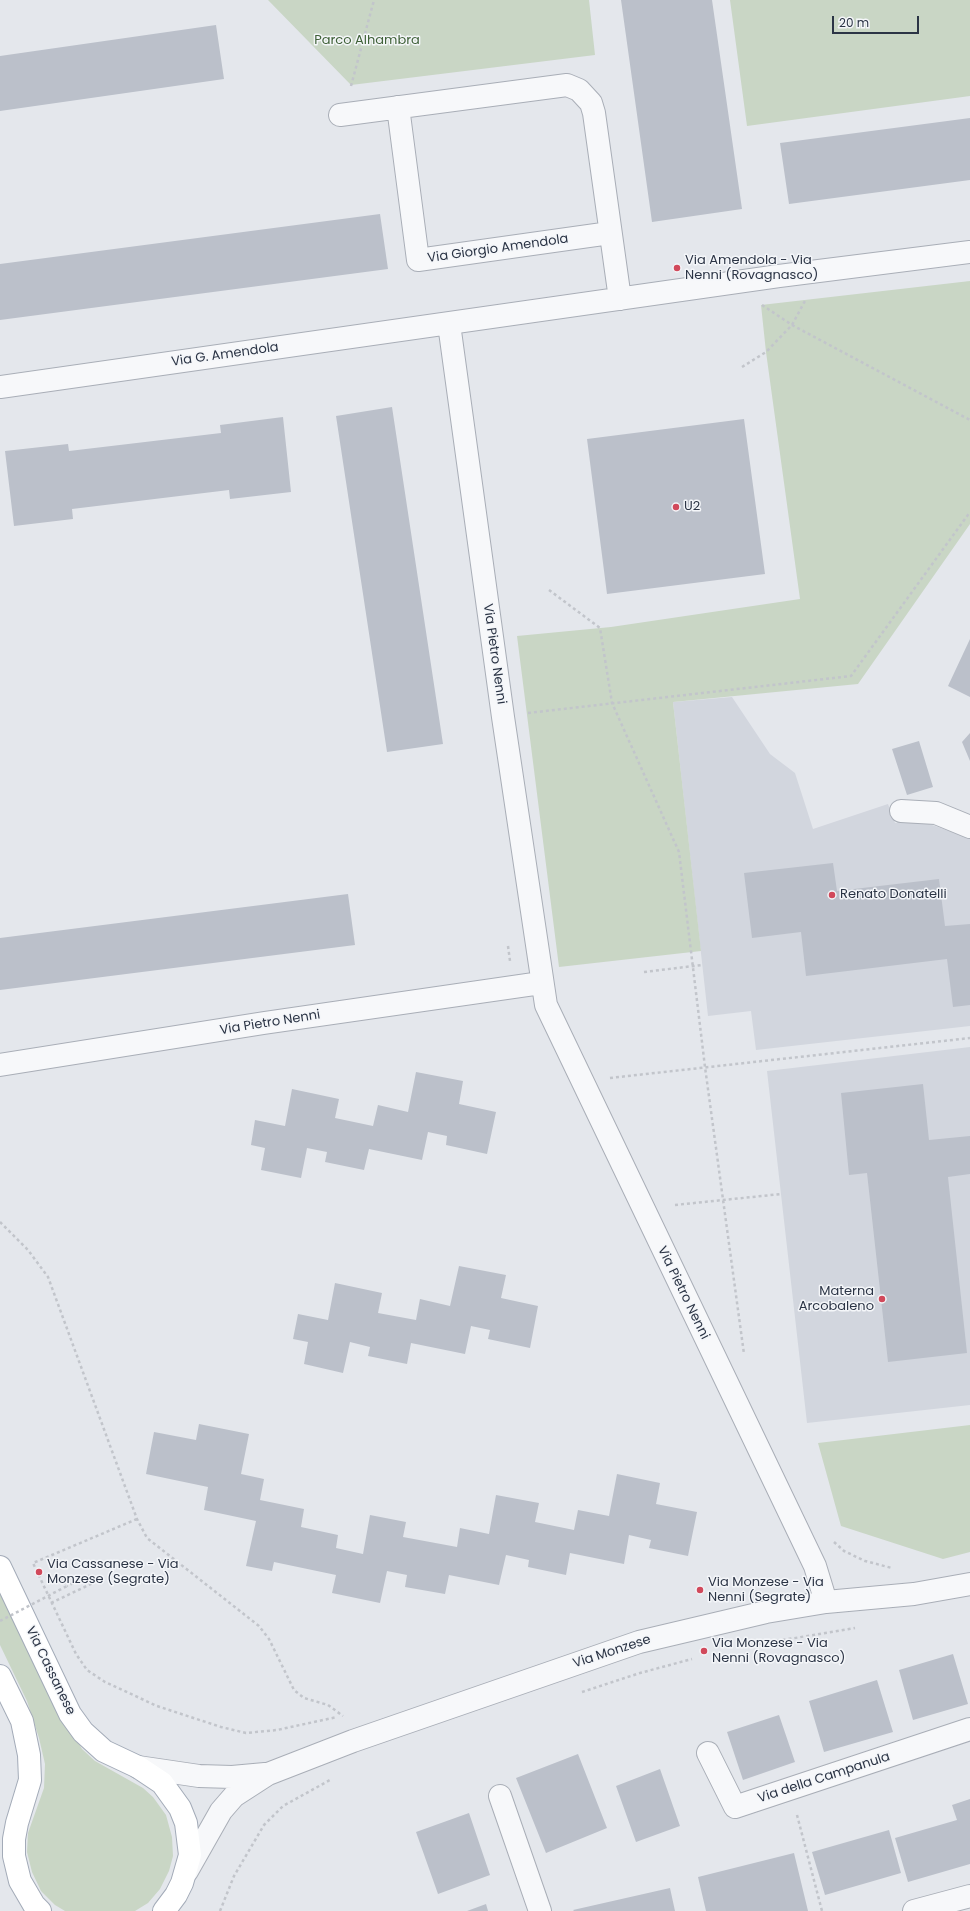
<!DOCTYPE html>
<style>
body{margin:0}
#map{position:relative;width:970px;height:1911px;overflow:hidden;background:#e4e7ec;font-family:Poppins,sans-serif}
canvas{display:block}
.scale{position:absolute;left:832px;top:16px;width:87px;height:18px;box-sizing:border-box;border:2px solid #2b3445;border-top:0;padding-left:5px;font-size:12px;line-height:14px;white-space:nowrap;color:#2b3445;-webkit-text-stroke:3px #f4f6f9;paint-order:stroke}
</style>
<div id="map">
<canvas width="970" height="1911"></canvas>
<div class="scale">20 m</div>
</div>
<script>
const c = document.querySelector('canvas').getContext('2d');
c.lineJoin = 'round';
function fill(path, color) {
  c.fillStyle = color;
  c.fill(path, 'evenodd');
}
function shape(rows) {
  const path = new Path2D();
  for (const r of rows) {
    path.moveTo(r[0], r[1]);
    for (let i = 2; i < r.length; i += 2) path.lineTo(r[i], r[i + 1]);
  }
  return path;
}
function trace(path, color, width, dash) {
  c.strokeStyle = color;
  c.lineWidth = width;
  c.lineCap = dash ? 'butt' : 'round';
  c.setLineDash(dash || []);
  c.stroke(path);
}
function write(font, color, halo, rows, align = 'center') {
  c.font = font + ' Poppins,sans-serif';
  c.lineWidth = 3;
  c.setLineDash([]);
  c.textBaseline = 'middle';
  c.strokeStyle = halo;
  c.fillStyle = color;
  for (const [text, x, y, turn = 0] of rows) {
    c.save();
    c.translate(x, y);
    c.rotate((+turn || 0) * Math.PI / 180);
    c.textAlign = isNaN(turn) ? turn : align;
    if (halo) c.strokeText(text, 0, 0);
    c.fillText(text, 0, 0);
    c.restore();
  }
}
fill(shape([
 [732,697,770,754,795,773,813,829,888,804,895,823,926,823,970,838,970,1026,756,1050,751,1011,708,1016,673,702],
 [970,1047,970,1405,807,1423,767,1071]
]), '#d2d6de');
fill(shape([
 [268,0,589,0,595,55,351,85],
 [730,0,970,0,970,96,747,126],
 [970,281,970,524,858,684,673,702,701,951,559,967,517,636,611,627,800,599,766,352,761,305],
 [970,1425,970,1552,943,1559,841,1526,818,1443],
 [0,1583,70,1728,82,1749,95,1761,143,1788,153,1797,166,1815,172,1837,173,1856,169,1871,160,1889,148,1903,135,1911,65,1911,55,1905,41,1891,32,1872,27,1852,28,1833,44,1788,45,1764,39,1738,27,1701,0,1645]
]), '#c9d6c5');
fill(shape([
 [621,0,712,0,742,209,652,222],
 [216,25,224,79,0,111,0,56],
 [970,118,970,180,789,204,780,143],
 [380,214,388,269,0,320,0,264],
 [392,407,443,744,387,752,336,416],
 [283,417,291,492,230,499,229,490,72,509,73,519,14,526,5,451,68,444,69,451,221,433,220,425],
 [744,419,765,574,607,594,587,439],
 [970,639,970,697,948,686],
 [970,733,970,761,962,742],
 [919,741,933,787,907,795,892,749],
 [833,863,837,891,939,879,945,926,970,924,970,1005,953,1007,947,959,806,976,801,932,752,938,744,873],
 [348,894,355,945,0,990,0,938],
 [416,1072,463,1081,459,1104,496,1112,487,1154,446,1145,447,1136,428,1132,422,1160,369,1149,364,1170,325,1162,327,1152,307,1148,301,1178,261,1170,265,1148,251,1145,255,1120,285,1126,292,1089,339,1099,335,1118,373,1126,378,1105,408,1112],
 [923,1084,929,1140,970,1136,970,1174,948,1177,967,1353,888,1362,867,1173,849,1175,841,1093],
 [459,1266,506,1275,501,1298,538,1306,530,1348,488,1339,490,1330,471,1326,465,1354,411,1343,407,1364,368,1356,370,1347,350,1342,343,1373,304,1364,308,1342,293,1339,298,1314,328,1320,335,1283,382,1293,378,1313,416,1320,420,1299,450,1306],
 [199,1424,249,1434,241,1474,264,1479,260,1500,304,1509,301,1527,338,1535,336,1548,363,1554,370,1515,406,1522,403,1537,457,1547,460,1528,489,1534,496,1495,539,1503,535,1522,574,1530,578,1510,609,1516,617,1474,660,1483,656,1504,697,1512,688,1556,649,1548,651,1540,629,1535,624,1564,570,1553,566,1575,528,1567,529,1560,506,1555,499,1585,449,1575,445,1594,405,1587,407,1575,387,1571,380,1603,332,1593,336,1575,274,1562,272,1571,246,1566,256,1521,204,1510,208,1487,146,1474,154,1432,196,1440],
 [953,1654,968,1704,913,1720,899,1670],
 [877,1680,893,1732,824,1752,809,1701],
 [779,1715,795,1762,743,1780,727,1732],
 [578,1754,607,1828,546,1853,516,1778],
 [660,1769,680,1826,636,1842,616,1786],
 [970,1799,970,1864,908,1882,895,1838,957,1820,952,1805],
 [469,1813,490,1875,438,1894,416,1832],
 [889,1830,901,1873,825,1895,812,1852],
 [794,1853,808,1911,706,1911,698,1877],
 [670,1888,675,1911,574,1911,573,1910],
 [486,1904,488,1911,467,1911]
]), '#bbc0ca');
const minor = shape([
 [398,107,418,260,610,233],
 [340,115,567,85,579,90,591,103,594,113,620,299],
 [449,324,503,717,546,1005,815,1566,826,1602],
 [0,387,779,276,970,252],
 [901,811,936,813,970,827],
 [0,1065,264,1023,541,983],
 [708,1753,735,1807,970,1729],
 [138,1767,199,1776,232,1777,265,1774],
 [500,1796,540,1911],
 [187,1871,221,1811,234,1796,268,1774,353,1741,639,1642,766,1612,826,1602,914,1594,970,1584],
 [914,1911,970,1896]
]);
const major = shape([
 [0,1567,70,1714,83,1732,104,1751,138,1767,162,1783,180,1808,186,1823,190,1855,182,1883,176,1895,164,1911],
 [0,1676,22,1721,29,1755,30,1780,17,1823,14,1839,14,1856,20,1881,34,1905,40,1911]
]);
trace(minor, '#a9aeb7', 24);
trace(major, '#a3abb8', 24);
trace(shape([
 [351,86,374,0],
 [762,305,792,325,970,420],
 [742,367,766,352,792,325,806,299],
 [549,590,600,628,612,703,679,852,705,1067,744,1354],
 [528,713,851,676,970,512],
 [508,946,510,961],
 [644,972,702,965],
 [610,1078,970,1038],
 [675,1205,781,1194],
 [0,1222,28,1250,48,1277,137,1519,147,1538,259,1626,269,1639,294,1690,304,1698,328,1705,343,1716],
 [137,1519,33,1563,76,1654,87,1670,105,1682,157,1706,221,1727,246,1733,277,1730,337,1717],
 [834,1542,844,1551,865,1561,892,1568],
 [51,1603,93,1583,89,1576,67,1586],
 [747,1646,855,1628],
 [582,1692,640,1673,692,1659],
 [797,1815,822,1911],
 [220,1911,234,1876,264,1825,283,1806,330,1780]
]), '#c2c5cb', 2.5, [3, 3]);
trace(minor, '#f7f8fa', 22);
trace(major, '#fff', 22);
trace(shape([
 [0,1621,67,1586,61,1576]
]), '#c2c5cb', 2.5, [3, 3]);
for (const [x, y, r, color] of [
 [677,268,4,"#d1495b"],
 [676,507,4,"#d1495b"],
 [832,895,4,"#d1495b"],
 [882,1299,4,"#d1495b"],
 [39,1572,4,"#d1495b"],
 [700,1590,4,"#d1495b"],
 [704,1651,4,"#d1495b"]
]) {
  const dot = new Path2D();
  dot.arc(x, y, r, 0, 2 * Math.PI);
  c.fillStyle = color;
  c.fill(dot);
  trace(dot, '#f4f6f9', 1.5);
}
write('13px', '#3f6138', '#f4f6f9', [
 ["Parco Alhambra",367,41]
]);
write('13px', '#2b3445', '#f4f6f9', [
 ["Via Giorgio Amendola",498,249,-8],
 ["Via G. Amendola",225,355,-8],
 ["Via Pietro Nenni",494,654,82],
 ["Via Pietro Nenni",270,1023,-9],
 ["Via Pietro Nenni",683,1293,64],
 ["Via Monzese",612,1652,-18],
 ["Via Cassanese",50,1671,64],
 ["Via della Campanula",824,1778,-18]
]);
write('13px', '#2b3445', '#f4f6f9', [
 ["Via Amendola - Via",685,261],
 ["Nenni (Rovagnasco)",685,276],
 ["U2",684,507],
 ["Renato Donatelli",840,895],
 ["Materna",874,1292,"right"],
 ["Arcobaleno",874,1307,"right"],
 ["Via Cassanese - Via",47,1565],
 ["Monzese (Segrate)",47,1580],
 ["Via Monzese - Via",708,1583],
 ["Nenni (Segrate)",708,1598],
 ["Via Monzese - Via",712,1644],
 ["Nenni (Rovagnasco)",712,1659]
], 'left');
</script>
